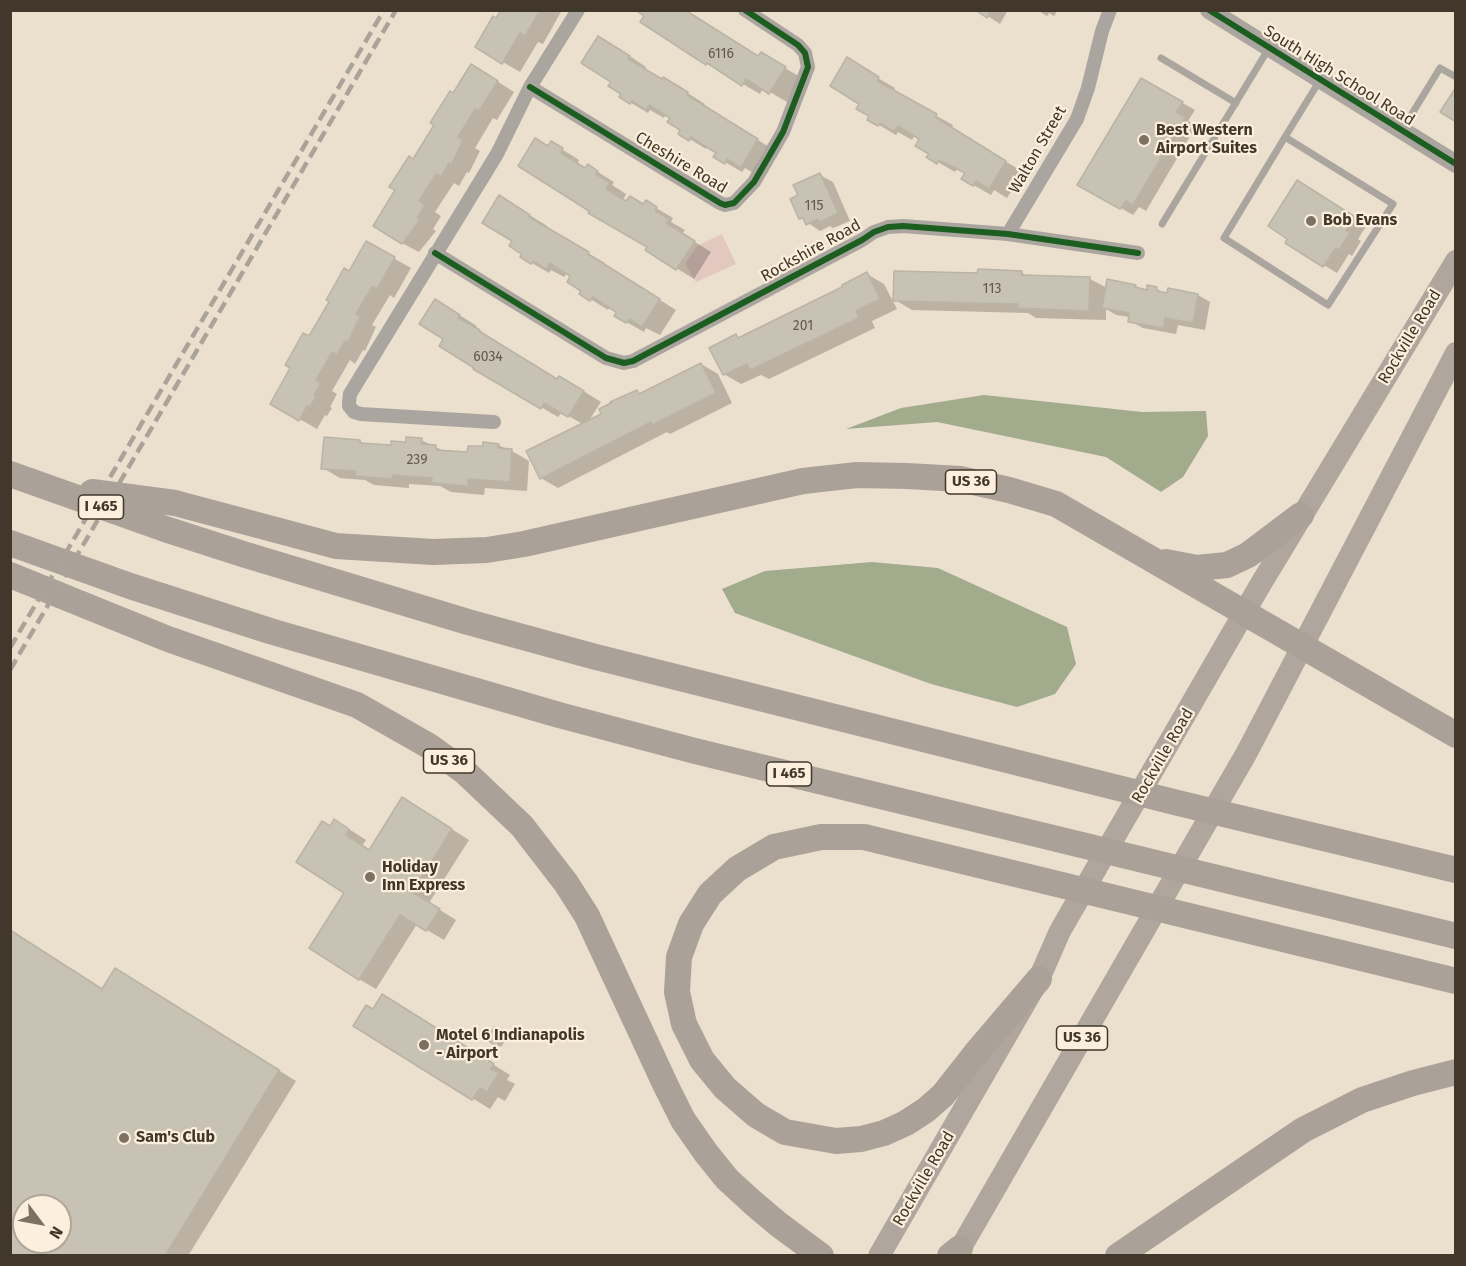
<!DOCTYPE html>
<style>
body{margin:0}
#map{position:relative;width:1466px;height:1266px;overflow:hidden;background:#ebdfce;font-family:"Fira Sans",sans-serif}
canvas{display:block}
.frame{position:absolute;inset:0;border:12px solid #41382b;pointer-events:none}
.north{position:absolute;left:12px;top:1194px;width:60px;height:60px;box-sizing:border-box;background:#fdefdd;border:2px solid #b2a696;border-radius:50%;rotate:122deg;font-size:16px;font-weight:700;line-height:24px;text-align:center;color:#41382b}
.north::after{content:'';display:block;margin:auto;width:21px;height:27px;background:#7c7264;clip-path:polygon(50% 0,100% 100%,50% 72%,0 100%)}
</style>
<div id="map">
<canvas width="1466" height="1266"></canvas>
<div class="frame"></div>
<div class="north">N</div>
</div>
<script>
const c = document.querySelector('canvas').getContext('2d');
c.lineJoin = 'round';
function fill(path, color) {
  c.fillStyle = color;
  c.fill(path, 'evenodd');
}
function shape(rows) {
  const path = new Path2D();
  for (const r of rows) {
    path.moveTo(r[0], r[1]);
    for (let i = 2; i < r.length; i += 2) path.lineTo(r[i], r[i + 1]);
  }
  return path;
}
function trace(path, color, width, dash) {
  c.strokeStyle = color;
  c.lineWidth = width;
  c.lineCap = dash ? 'butt' : 'round';
  c.setLineDash(dash || []);
  c.stroke(path);
}
function write(font, color, halo, rows, align = 'center') {
  c.font = font + ' "Fira Sans",sans-serif';
  c.lineWidth = 4.5;
  c.setLineDash([]);
  c.textBaseline = 'middle';
  c.strokeStyle = halo;
  c.fillStyle = color;
  for (const [text, x, y, turn = 0] of rows) {
    c.save();
    c.translate(x, y);
    c.rotate((+turn || 0) * Math.PI / 180);
    c.textAlign = isNaN(turn) ? turn : align;
    if (halo) c.strokeText(text, 0, 0);
    c.fillText(text, 0, 0);
    c.restore();
  }
}
fill(shape([
 [722,234,736,264,696,282,685,264,697,246]
]), '#e3c8c0');
fill(shape([
 [984,395,1142,412,1206,411,1208,436,1183,477,1161,492,1106,457,937,422,846,429,901,408],
 [872,562,938,568,1067,627,1076,664,1055,694,1017,707,931,684,735,613,722,589,765,571]
]), '#a2ab8c');
fill(shape([
 [503,10,562,10,543,44,538,42,520,72,477,47],
 [978,10,1008,10,1000,24],
 [1037,10,1058,10,1054,16,1049,13,1047,16],
 [646,15,778,64,802,78,787,102,763,88,760,94,676,45],
 [616,47,646,67,645,70,681,89,705,104,703,106,774,150,758,176,745,168,742,172,715,156,718,152,708,146,706,149,680,133,682,130,672,117,666,114,664,118,650,110,648,113,621,97,623,94,613,81],
 [847,60,895,88,893,92,953,125,951,128,1023,172,1007,198,994,190,991,195,963,179,967,174,957,169,955,172,929,157,931,153,921,139,915,135,912,140,898,132,896,135,869,119,871,116,861,103],
 [489,76,514,92,497,120,493,118,475,148,480,151,469,173,467,172,459,186,454,183,435,212,441,216,433,229,436,231,419,252,402,243,413,161,453,95],
 [1142,80,1195,110,1188,121,1196,126,1146,211,1139,207,1133,215,1079,184],
 [552,143,579,160,577,164,586,169,588,166,614,182,612,185,626,194,623,200,627,203,644,206,646,202,673,218,671,222,685,230,682,234,711,252,694,279,647,250,649,247,549,148],
 [820,175,833,182,850,221,833,228,830,226,820,231,801,218,800,196],
 [1310,189,1367,225,1358,239,1361,241,1352,256,1349,254,1337,273,1287,243],
 [517,207,547,226,545,228,605,263,604,265,676,310,660,335,646,328,644,332,616,316,618,312,610,306,608,310,581,293,583,290,572,276,567,273,564,277,551,270,549,273,532,263,514,241],
 [367,243,411,268,394,298,390,295,372,325,376,327,365,351,363,350,355,364,350,360,332,391,337,394,330,407,332,408,327,416,325,415,317,429,272,403],
 [1021,272,1029,277,1090,279,1107,288,1135,286,1148,291,1157,289,1166,294,1198,295,1210,302,1205,330,1178,325,1176,334,1143,328,1130,321,1130,317,1116,315,1106,309,1106,320,1036,318,1028,313,912,310,895,300,979,275],
 [867,274,884,284,897,309,872,321,875,328,769,379,761,375,741,384,724,374,736,336,741,339,844,287],
 [453,311,477,326,475,328,496,341,495,342,558,381,577,387,601,402,588,422,637,392,641,394,701,364,718,374,732,403,670,434,667,432,558,488,541,478,584,425,562,412,558,417,522,396,445,338],
 [421,440,446,452,469,453,498,445,512,451,529,461,527,491,485,488,484,495,451,492,440,486,409,484,409,488,374,485,365,480,340,478,323,468,360,441,366,445,393,447],
 [420,809,469,840,429,903,456,920,444,940,417,924,376,989,359,979,346,892,331,827,335,821,352,831,366,840,362,846,370,851],
 [10,930,25,939,33,947,103,990,133,980,296,1081,188,1256,10,1256],
 [24,1206,60,1206,60,1242,24,1242],
 [399,1006,510,1075,507,1080,515,1084,505,1101,498,1097,490,1109,355,1025,373,1010],
 [495,1029,508,1037,501,1047,489,1040]
]), '#0003');
const building = shape([
 [501,10,540,10,525,36,520,33,502,64,475,47,493,16,496,18,501,10],
 [635,10,685,10,758,56,761,52,786,67,769,94,746,79,742,86,707,63,706,65,640,22,644,16,635,10],
 [975,10,991,10,987,18,975,10],
 [598,36,630,56,628,59,662,79,663,77,688,92,687,95,758,139,741,168,727,159,725,164,713,157,716,153,691,137,689,141,678,134,680,130,667,122,670,118,649,105,646,110,632,101,630,104,619,97,621,94,608,86,611,82,581,63,598,36],
 [847,57,879,77,877,81,937,114,935,117,1006,161,989,189,976,181,973,186,961,179,965,173,939,160,937,164,926,157,929,154,915,146,919,139,898,126,894,132,880,123,878,126,867,120,869,116,856,109,859,104,830,86,847,57],
 [471,64,498,81,479,111,475,109,458,137,463,140,451,165,449,163,441,177,436,174,419,201,425,205,417,218,420,220,402,244,373,226,395,190,389,187,409,156,413,159,434,125,430,123,450,91,453,93,471,64],
 [1141,78,1183,102,1176,112,1185,118,1133,205,1126,201,1120,209,1077,185,1141,78],
 [1456,87,1456,122,1440,112,1456,87],
 [535,138,548,146,551,141,563,148,561,153,585,168,588,164,598,171,596,174,610,183,606,189,626,201,630,196,643,204,646,200,657,207,655,211,669,219,666,223,695,241,676,270,645,250,647,247,588,213,589,211,518,166,535,138],
 [820,173,838,213,820,222,818,219,806,225,803,218,799,219,790,199,798,195,793,185,820,173],
 [1297,180,1355,217,1346,231,1350,233,1339,250,1336,248,1323,267,1285,243,1287,239,1268,226,1297,180],
 [499,195,530,215,529,217,589,252,588,254,660,299,642,327,629,319,626,323,614,316,616,312,593,297,590,301,579,294,581,291,567,282,570,276,550,263,546,269,534,261,531,264,520,257,521,254,509,246,512,241,482,223,499,195],
 [366,241,395,257,377,289,372,287,356,314,360,316,348,342,345,341,337,355,332,352,316,380,321,383,314,395,316,397,309,408,307,406,299,421,270,404,290,368,285,365,303,333,309,336,329,302,326,300,344,268,349,271,366,241],
 [978,269,1022,271,1021,275,1090,277,1089,311,1017,308,1018,304,893,301,894,271,977,273,978,269],
 [867,272,880,299,856,311,859,318,750,370,747,364,723,375,709,348,736,334,738,338,842,287,842,285,867,272],
 [1107,279,1136,285,1135,287,1147,290,1147,285,1157,287,1157,291,1167,293,1168,288,1198,294,1193,323,1165,318,1163,328,1128,322,1129,313,1102,308,1107,279],
 [435,299,460,315,458,318,480,330,479,331,557,379,559,376,584,391,568,417,544,403,541,409,473,369,474,368,439,346,443,339,419,324,435,299],
 [701,363,716,393,652,425,651,422,540,479,526,451,601,414,599,409,611,403,610,402,637,390,639,394,701,363],
 [324,437,360,440,360,443,391,445,391,441,406,442,406,437,422,438,421,444,436,445,436,450,467,452,468,446,483,446,483,442,499,444,498,448,512,449,510,482,468,479,468,486,432,483,432,478,393,475,392,479,355,476,356,471,321,469,324,437],
 [402,797,452,829,412,892,440,909,426,931,400,915,359,980,309,948,344,893,296,862,322,821,330,826,334,819,349,829,346,835,369,850,402,797],
 [10,930,102,989,115,968,279,1070,165,1256,10,1256,10,930],
 [24,1206,60,1206,60,1242,24,1242,24,1206],
 [382,994,494,1064,491,1069,499,1073,487,1092,480,1088,472,1100,353,1026,366,1005,373,1009,382,994],
 [494,1027,505,1034,497,1047,487,1040,494,1027]
]);
fill(building, '#c8c2b4');
trace(building, '#bab4a5', 1.5);
trace(shape([
 [1161,58,1236,103],
 [1402,130,1440,68,1456,77],
 [1285,137,1224,238,1328,305,1393,204,1285,137,1320,80],
 [1162,224,1269,48]
]), '#aba5a0', 7);
trace(shape([
 [530,87,720,203,725,205,734,203,754,182,783,132,808,67,805,53,798,45,745,10],
 [1008,234,1077,119,1088,88,1102,31,1110,10],
 [435,253,606,358,624,363,633,361,862,240,874,232,888,227,903,226,1008,234,1138,253],
 [494,422,361,414,354,412,349,406,349,402,350,394,497,154,530,87,578,10]
]), '#aba5a0', 14);
trace(shape([
 [1209,10,1456,164]
]), '#aba5a0', 18);
trace(shape([
 [879,1256,1039,979,1060,931,1259,587,1456,261],
 [956,1256,1246,754,1456,353]
]), '#afa69e', 22);
trace(shape([
 [10,474,165,529,246,555,468,622,592,656,1178,803,1456,870],
 [92,492,175,503,336,546,433,552,487,550,524,544,803,481,857,475,907,476,960,479,1009,490,1056,504,1456,735],
 [10,543,130,586,270,631,559,715,695,751,1456,936],
 [1166,562,1197,568,1227,565,1248,555,1301,515],
 [10,575,168,639,357,705,429,746,465,772,522,826,566,883,587,916,666,1086,683,1120,706,1153,727,1179,752,1202,778,1224,821,1256],
 [1039,979,976,1053,943,1095,926,1110,906,1123,884,1133,861,1139,836,1141,785,1132,756,1115,725,1088,702,1060,684,1024,677,992,679,957,691,924,710,894,737,869,774,847,821,837,864,837,1456,981],
 [950,1256,960,1248],
 [1118,1256,1303,1130,1362,1100,1413,1083,1456,1072]
]), '#aaa198', 26);
trace(shape([
 [10,648,384,10],
 [10,670,396,10]
]), '#aaa39a', 4.5, [12, 6]);
trace(shape([
 [1209,10,1456,164],
 [530,87,720,203,725,205,734,203,754,182,783,132,808,67,805,53,798,45,745,10],
 [435,253,606,358,624,363,633,361,862,240,874,232,888,227,903,226,1008,234,1138,253]
]), '#1b5e20', 6);
for (const [x, y, r, color] of [
 [1144,140,6,"#7c7264"],
 [1311,221,6,"#7c7264"],
 [370,877,6,"#7c7264"],
 [424,1045,6,"#7c7264"],
 [124,1138,6,"#7c7264"]
]) {
  const dot = new Path2D();
  dot.arc(x, y, r, 0, 2 * Math.PI);
  c.fillStyle = color;
  c.fill(dot);
  trace(dot, '#fdefdd', 2);
}
write('14px', '#635a4d', null, [
 ["6116",721,54],
 ["115",814,206],
 ["113",992,289],
 ["201",803,326],
 ["6034",488,357],
 ["239",417,460]
]);
for (const [x, y, w] of [
 [971,482,51],
 [101,507,45],
 [449,761,51],
 [789,774,45],
 [1082,1038,51]
]) {
  const box = new Path2D();
  box.roundRect(x - w / 2, y - 12, w, 24, 4.5);
  c.fillStyle = '#fdefdd';
  c.fill(box);
  trace(box, '#41382b', 1.5);
}
write('bold 15px', '#41382b', null, [
 ["US 36",971,482],
 ["I 465",101,507],
 ["US 36",449,761],
 ["I 465",789,774],
 ["US 36",1082,1038]
]);
write('16px', '#41382b', '#fdefdd', [
 ["South High School Road",1339,76,32],
 ["Walton Street",1038,150,-60],
 ["Cheshire Road",681,163,31],
 ["Rockshire Road",811,251,-29],
 ["Rockville Road",1410,337,-59],
 ["Rockville Road",1163,756,-60],
 ["Rockville Road",924,1179,-60]
]);
write('bold 16px', '#41382b', '#fdefdd', [
 ["Best Western",1156,131],
 ["Airport Suites",1156,149],
 ["Bob Evans",1323,221],
 ["Holiday",382,868],
 ["Inn Express",382,886],
 ["Motel 6 Indianapolis",436,1036],
 ["- Airport",436,1054],
 ["Sam's Club",136,1138]
], 'left');
</script>
